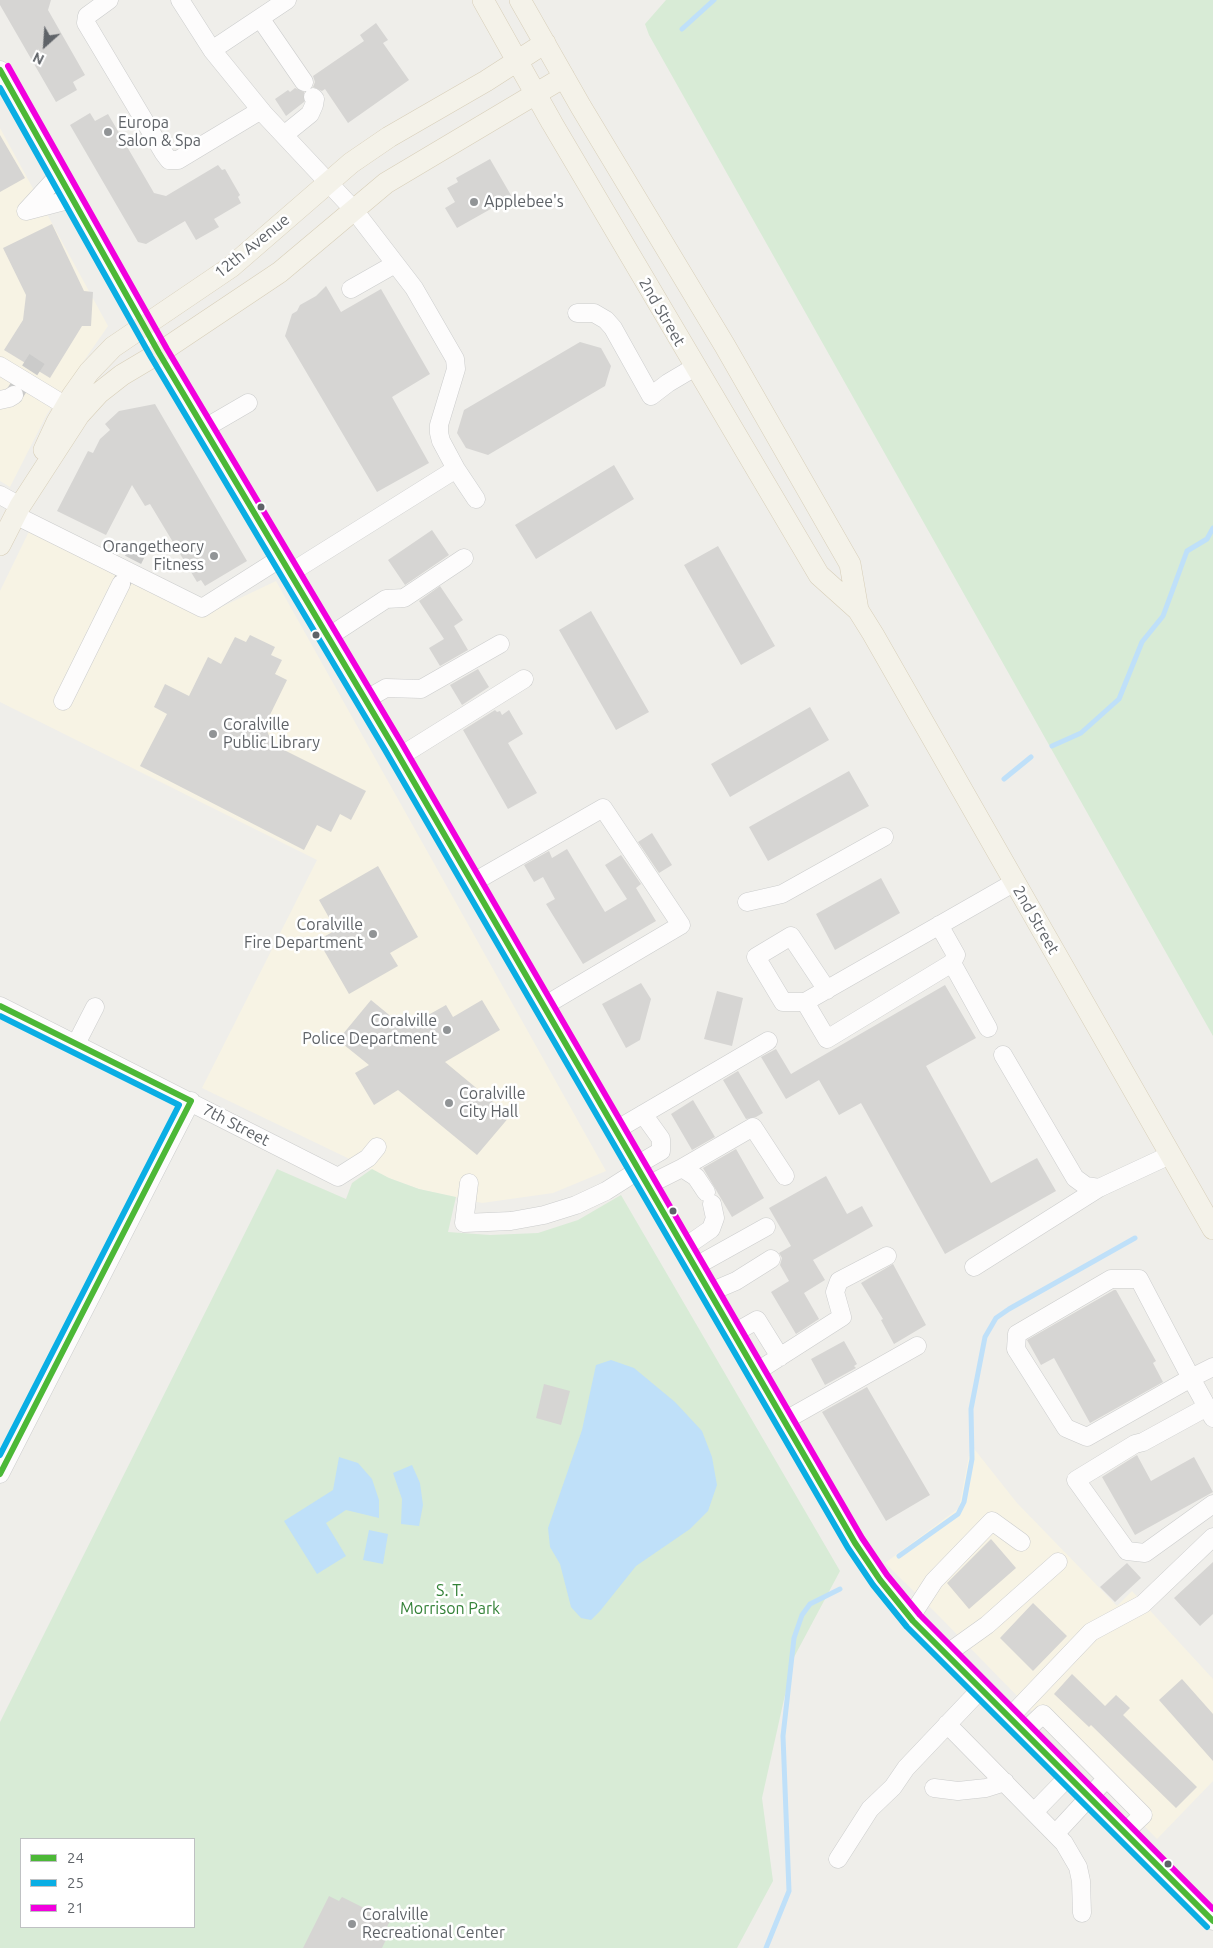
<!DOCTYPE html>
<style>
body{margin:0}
#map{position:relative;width:1213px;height:1948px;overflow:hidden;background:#efeeea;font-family:Ubuntu,sans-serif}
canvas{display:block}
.legend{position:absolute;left:20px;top:1838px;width:175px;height:90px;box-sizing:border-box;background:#fff;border:1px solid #bfc1c3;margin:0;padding:6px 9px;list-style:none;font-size:15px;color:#5f6368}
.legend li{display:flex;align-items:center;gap:10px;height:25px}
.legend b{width:25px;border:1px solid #bfc1c3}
.north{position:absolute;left:20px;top:20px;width:50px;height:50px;-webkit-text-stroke:4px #fff;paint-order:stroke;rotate:206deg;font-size:14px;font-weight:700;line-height:20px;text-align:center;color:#5f6368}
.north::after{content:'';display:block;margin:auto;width:18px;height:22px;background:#5f6368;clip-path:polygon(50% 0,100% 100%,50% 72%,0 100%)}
</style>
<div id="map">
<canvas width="1213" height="1948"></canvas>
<ul class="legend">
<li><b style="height:6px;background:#4cb837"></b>24</li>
<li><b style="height:6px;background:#0aaee4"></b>25</li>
<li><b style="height:6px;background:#f200de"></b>21</li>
</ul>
<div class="north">N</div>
</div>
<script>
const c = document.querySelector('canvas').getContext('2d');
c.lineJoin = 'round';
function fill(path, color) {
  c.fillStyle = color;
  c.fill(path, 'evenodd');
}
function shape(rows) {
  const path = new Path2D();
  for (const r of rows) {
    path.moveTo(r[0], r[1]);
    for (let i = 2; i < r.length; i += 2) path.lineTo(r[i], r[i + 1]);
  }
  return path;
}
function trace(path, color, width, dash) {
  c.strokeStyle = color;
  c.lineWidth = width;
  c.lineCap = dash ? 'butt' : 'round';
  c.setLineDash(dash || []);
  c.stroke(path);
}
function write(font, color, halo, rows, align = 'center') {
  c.font = font + ' Ubuntu,sans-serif';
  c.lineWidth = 5;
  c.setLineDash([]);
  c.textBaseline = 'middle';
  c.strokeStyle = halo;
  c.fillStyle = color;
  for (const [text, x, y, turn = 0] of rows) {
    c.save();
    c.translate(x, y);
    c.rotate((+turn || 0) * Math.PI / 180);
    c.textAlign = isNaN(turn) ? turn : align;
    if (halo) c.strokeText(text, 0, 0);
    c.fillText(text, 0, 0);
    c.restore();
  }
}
fill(shape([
 [0,128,108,326,47,414,10,487,0,481],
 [36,517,217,609,276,581,606,1171,553,1193,482,1203,419,1189,389,1178,202,1088,317,860,0,702,0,591],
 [971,1445,1017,1503,1117,1606,1132,1591,1213,1679,1213,1781,1157,1839,937,1614,885,1563,959,1508]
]), '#f7f3e4');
fill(shape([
 [666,0,1213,0,1213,1036,649,35,645,24],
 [277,1169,346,1199,352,1183,372,1169,389,1178,419,1189,456,1197,448,1232,490,1235,538,1233,578,1220,621,1195,840,1571,793,1659,762,1798,773,1881,737,1948,0,1948,0,1722],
 [21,1839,194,1839,194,1927,21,1927]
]), '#d8ebd6');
fill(shape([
 [611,1360,634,1368,675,1402,702,1431,712,1457,717,1485,708,1511,690,1529,636,1566,600,1611,591,1620,581,1618,571,1607,560,1564,550,1547,548,1528,582,1430,596,1365],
 [339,1457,358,1463,372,1479,379,1500,379,1518,346,1510,326,1523,346,1556,317,1574,284,1521,333,1490],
 [412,1465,420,1483,423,1505,419,1526,401,1524,402,1499,393,1473],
 [369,1530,388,1534,383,1564,363,1560]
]), '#bfe0f9');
trace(shape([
 [682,29,714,0],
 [1052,746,1081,733,1119,699,1142,642,1163,616,1187,551,1207,539,1213,528],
 [1004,779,1031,757],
 [899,1556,958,1514,964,1502,972,1459,971,1409,985,1337,996,1318,1009,1309,1135,1238],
 [766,1948,789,1891,783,1736,794,1638,802,1615,810,1604,840,1589]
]), '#bfe0f9', 5);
fill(shape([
 [0,0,51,0,48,10,85,75,73,82,77,90,56,102,0,5],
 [376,23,388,40,383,43,409,80,348,123,325,89,322,91,313,87,315,82,313,76,364,41,360,35],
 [295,88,304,92,304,102,286,116,275,99,288,90,290,92],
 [90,113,95,121,108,114,154,193,166,196,218,165,222,170,225,169,240,195,238,197,241,203,214,219,219,227,196,240,185,221,146,244,138,242,70,125],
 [0,135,25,178,0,192],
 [490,159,512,197,457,228,445,208,455,202,447,188,458,182,456,178],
 [52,224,84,291,93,292,91,326,82,326,50,378,4,350,23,320,26,295,3,248],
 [326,286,341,312,381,289,430,374,392,397,429,463,377,492,285,336,292,314,297,311,300,305,316,296],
 [580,342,601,348,611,366,605,386,488,455,466,448,457,433,464,410],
 [155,404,247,561,205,586,201,580,197,582,150,504,145,506,132,485,106,535,57,511,88,451,93,453,100,439,110,430,105,424,119,411],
 [614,465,634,499,536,559,515,525],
 [432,530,449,555,405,585,388,560],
 [718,546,775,646,741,665,684,565],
 [440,586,463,620,454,626,468,650,440,666,429,648,444,639,419,601],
 [591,611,649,712,616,730,559,630],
 [250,635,275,647,271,655,282,660,275,674,287,680,265,725,272,744,366,791,351,820,340,814,331,832,317,825,304,850,140,766,167,714,154,707,165,684,189,696,208,657,221,664,235,637,246,642],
 [478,669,489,687,462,705,450,685],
 [810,707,829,740,730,797,711,764],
 [495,710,497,712,500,711,502,715,509,710,523,734,508,743,537,793,508,809,463,730],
 [849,771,869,806,768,861,749,827],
 [652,833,672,865,659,873,638,842],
 [567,849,605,912,627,899,605,865,621,855,641,884,636,888,656,921,583,964,546,904,555,899,543,877,534,882,524,865,549,851,552,858],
 [378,866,418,937,390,953,398,966,349,994,318,940,336,930,319,900],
 [881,878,900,913,835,950,816,914],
 [641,983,651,999,640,1040,626,1048,602,1004],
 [945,985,976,1038,926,1066,991,1183,1037,1158,1056,1191,945,1254,861,1103,839,1115,819,1080,786,1099,761,1057,776,1049,791,1074],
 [717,991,743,998,732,1046,704,1039],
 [371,1000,405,1028,446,1005,453,1017,482,1000,500,1030,445,1062,510,1116,477,1155,398,1090,374,1105,355,1073,369,1065,338,1040],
 [738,1071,763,1113,756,1117,746,1119,723,1080],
 [693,1100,715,1137,692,1150,671,1114],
 [736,1149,764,1198,732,1217,703,1168],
 [826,1176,847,1214,862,1206,873,1226,813,1260,825,1280,804,1293,819,1319,796,1334,771,1292,789,1281,780,1265,782,1258,779,1253,791,1246,769,1208],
 [893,1264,926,1325,894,1344,881,1320,883,1319,861,1283],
 [1114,1290,1116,1290,1156,1361,1153,1363,1163,1382,1090,1423,1054,1358,1041,1365,1027,1340],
 [844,1341,857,1364,854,1366,856,1368,825,1385,811,1359],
 [544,1384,570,1391,561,1425,536,1418],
 [867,1387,930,1495,886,1521,822,1412],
 [1137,1455,1151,1481,1194,1457,1213,1492,1135,1535,1102,1477],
 [991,1539,1016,1568,969,1609,947,1583],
 [1213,1562,1213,1614,1200,1626,1174,1598],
 [1127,1563,1141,1578,1115,1602,1100,1587],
 [1033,1603,1067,1636,1033,1671,1000,1638],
 [1072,1674,1105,1706,1116,1695,1130,1708,1123,1715,1197,1787,1176,1808,1091,1725,1089,1727,1054,1694],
 [1182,1679,1213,1714,1213,1761,1159,1700],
 [329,1896,339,1901,342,1897,390,1921,387,1927,391,1929,382,1948,303,1948]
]), '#d6d5d3');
trace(shape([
 [15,393,37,359],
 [121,584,136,554]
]), '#cbcbca', 18, [18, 9]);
const minor = shape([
 [109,0,87,16,86,23,163,152,169,160,178,160,261,110],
 [180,0,212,50,264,114,354,210,414,288,455,359,456,369,439,425,439,433,441,441,456,469,476,499],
 [260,18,304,82],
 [212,50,287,0],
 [0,70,159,353,393,746,696,1266,855,1543,880,1580,913,1621,1213,1921],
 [284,135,310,114,314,105,315,99,313,97],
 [59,175,26,211,72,199],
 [351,289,395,264],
 [577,313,594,313,606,320,613,328,651,396,668,383,695,367],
 [0,366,66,406],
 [0,400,9,398,14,395],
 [205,428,248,403],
 [0,495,20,506],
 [15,515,202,608,281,558],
 [290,573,456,469],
 [328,637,386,599,404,598,464,558],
 [365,700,386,688,421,689,500,644],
 [63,701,121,584],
 [399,757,524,679],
 [472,883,603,808,681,925,544,1006],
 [747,902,782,894,884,837],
 [939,925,956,955,952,963],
 [805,1002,783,1002,756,957,791,936,827,990],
 [0,1006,338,1177,368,1158,377,1147],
 [988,1028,952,963,827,1039,805,1002,1015,882],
 [76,1044,95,1007],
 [1003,1055,1075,1178,1086,1186,1099,1188,1170,1155],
 [616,1130,768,1041],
 [637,1165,661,1151,661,1139,643,1114],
 [682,1168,753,1127,785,1176],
 [469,1183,464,1223,511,1221,544,1215,576,1205,606,1191,639,1170],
 [648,1185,682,1168,696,1177,706,1192],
 [685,1247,711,1229,715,1218,712,1204],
 [696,1266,766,1227],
 [974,1267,1099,1188],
 [710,1292,736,1281,771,1259],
 [734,1333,757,1320,780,1357],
 [1213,1367,1191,1378,1087,1437,1066,1428,1016,1349,1017,1334,1111,1279,1139,1279,1191,1378,1213,1418],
 [756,1372,842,1317,835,1292,839,1281,887,1256],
 [1207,1407,1143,1442,1135,1444,1076,1480,1127,1551,1145,1553,1213,1504],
 [784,1421,917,1346],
 [0,1474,191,1101],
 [910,1618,934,1581,992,1521,1021,1542],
 [945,1655,987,1625,1058,1562],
 [1009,1718,1091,1632,1143,1604,1213,1537],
 [947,1724,1064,1843,1078,1867,1081,1881,1082,1913],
 [1023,1733,1043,1714,1143,1815,1124,1833],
 [934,1788,958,1791,986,1788,1005,1782],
 [1034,1812,1068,1777],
 [1056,1833,1106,1779],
 [838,1859,870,1809,893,1787,906,1768,980,1690]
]);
const major = shape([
 [483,0,552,123,819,575,858,610,873,634,1213,1229],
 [520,0,581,107,725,346,850,564,858,610],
 [44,450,57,422,72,396,89,372,113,347,231,267,351,163,389,137,486,81,545,43],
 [0,545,20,506,79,415,99,393,122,375,159,353,280,272,386,183,564,77]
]);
trace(minor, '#cbcccc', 19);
trace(major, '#d7ceb8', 22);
trace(minor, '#fdfcfc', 18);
trace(major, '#f4f2e9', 21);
trace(shape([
 [0,70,159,353,393,746,855,1543,880,1580,913,1621,1213,1921],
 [0,1006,191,1101,0,1474]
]), '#4cb837', 6);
trace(shape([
 [0,88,151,357,385,750,848,1548,873,1585,907,1627,1207,1927],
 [0,1016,179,1105,0,1455]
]), '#0aaee4', 6);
trace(shape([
 [8,66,167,349,401,742,862,1538,887,1575,920,1615,1213,1909]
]), '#f200de', 6);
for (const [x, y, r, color] of [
 [108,132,5,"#919496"],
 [474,202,5,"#919496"],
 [261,507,4.5,"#5f6368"],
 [214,556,5,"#919496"],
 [316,635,4.5,"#5f6368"],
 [213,734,5,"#919496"],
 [373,934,5,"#919496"],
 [447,1030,5,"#919496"],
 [449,1103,5,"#919496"],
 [673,1211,4.5,"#5f6368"],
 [1168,1864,4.5,"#5f6368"],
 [352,1924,5,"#919496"]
]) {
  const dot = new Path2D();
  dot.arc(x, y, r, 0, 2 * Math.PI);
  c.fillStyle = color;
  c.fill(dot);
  trace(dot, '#fff', 2);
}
write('16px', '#5f6368', '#fff', [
 ["Europa",118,123],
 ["Salon & Spa",118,141],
 ["Applebee's",484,202],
 ["Orangetheory",204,547,"right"],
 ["Fitness",204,565,"right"],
 ["Coralville",223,725],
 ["Public Library",223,743],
 ["Coralville",363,925,"right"],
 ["Fire Department",363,943,"right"],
 ["Coralville",437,1021,"right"],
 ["Police Department",437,1039,"right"],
 ["Coralville",459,1094],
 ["City Hall",459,1112],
 ["Coralville",362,1915],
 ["Recreational Center",362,1933]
], 'left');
write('16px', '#5f6368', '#fff', [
 ["12th Avenue",252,246,-39],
 ["2nd Street",662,312,60],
 ["2nd Street",1036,920,60],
 ["7th Street",236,1125,27]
]);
write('16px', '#348238', '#fff', [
 ["S. T.",450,1591],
 ["Morrison Park",450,1609]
]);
</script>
